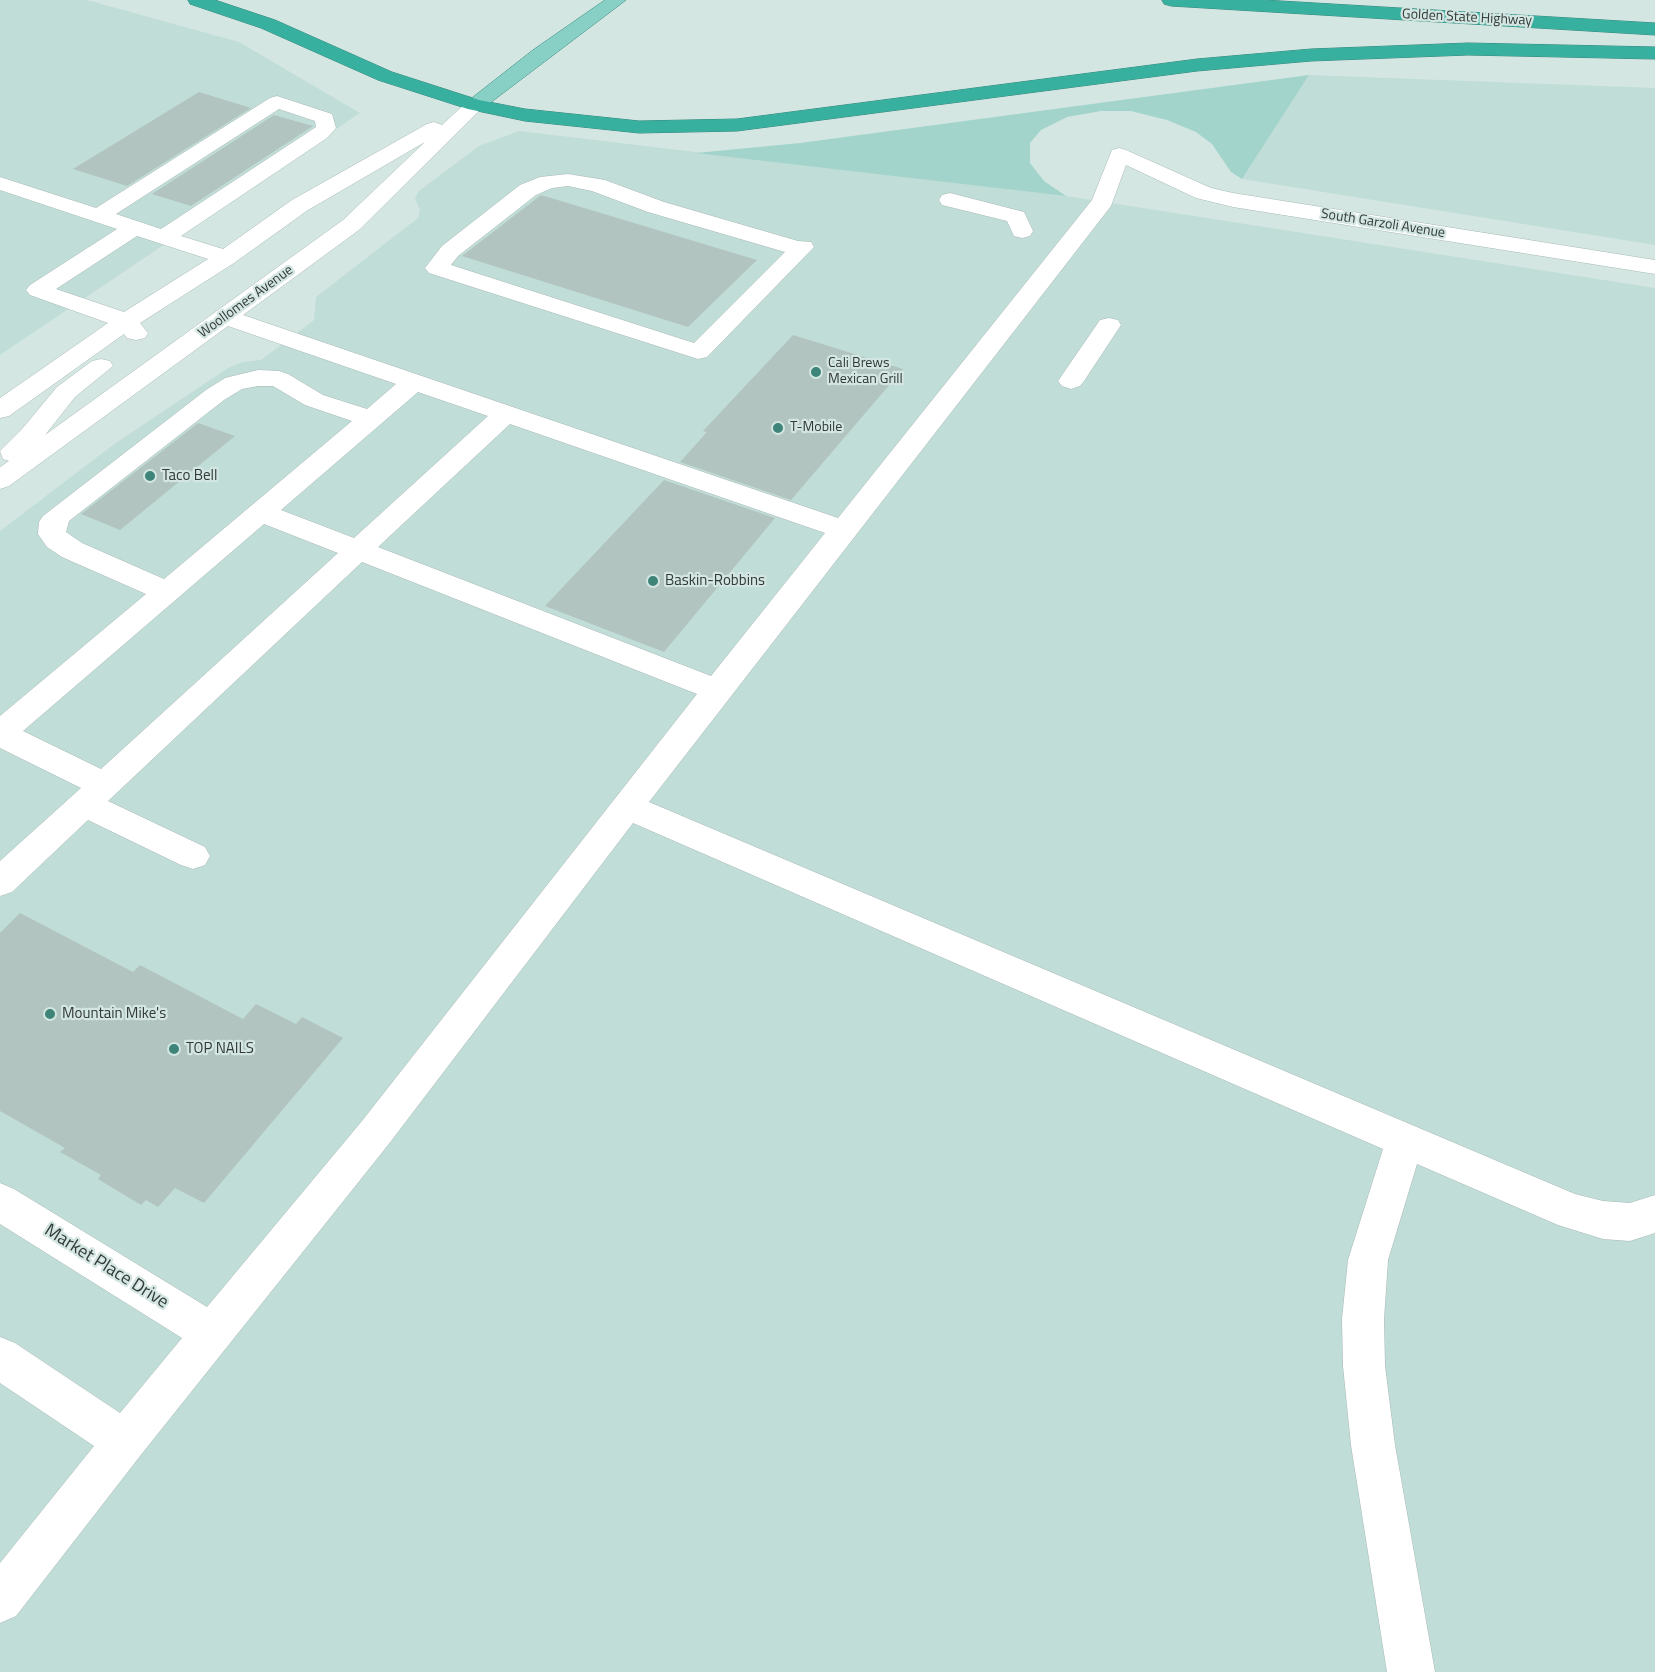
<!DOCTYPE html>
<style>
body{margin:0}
canvas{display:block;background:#d3e6e2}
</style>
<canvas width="1655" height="1672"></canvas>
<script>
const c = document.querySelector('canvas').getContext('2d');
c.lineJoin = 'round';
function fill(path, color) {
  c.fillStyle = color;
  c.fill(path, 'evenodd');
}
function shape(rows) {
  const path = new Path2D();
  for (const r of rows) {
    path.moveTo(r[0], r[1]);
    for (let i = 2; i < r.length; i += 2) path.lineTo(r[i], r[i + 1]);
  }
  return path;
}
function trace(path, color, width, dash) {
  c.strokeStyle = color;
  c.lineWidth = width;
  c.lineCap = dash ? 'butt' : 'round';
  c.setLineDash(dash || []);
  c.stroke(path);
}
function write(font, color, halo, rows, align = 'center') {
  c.font = font + ' "Titillium Web",sans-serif';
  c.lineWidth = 4.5;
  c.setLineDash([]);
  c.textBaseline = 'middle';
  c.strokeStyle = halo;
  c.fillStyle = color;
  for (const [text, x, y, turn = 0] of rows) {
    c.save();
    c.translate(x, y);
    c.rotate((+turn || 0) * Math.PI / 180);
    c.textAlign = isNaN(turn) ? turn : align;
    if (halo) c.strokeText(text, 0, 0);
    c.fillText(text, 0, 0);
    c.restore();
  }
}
fill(shape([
 [0,0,87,0,239,42,360,113,0,355],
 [1309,75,1655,88,1655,245,1242,179],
 [519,131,1066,196,1655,288,1655,1672,0,1672,0,531,113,445,228,368,243,362,261,360,314,320,316,297,418,218,420,210,415,198,419,191,479,146]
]), '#c1ddd7');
fill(shape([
 [1309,75,1242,179,1231,172,1212,144,1196,132,1167,120,1131,111,1101,111,1067,117,1041,130,1030,143,1030,163,1044,181,1066,196,696,153,800,143]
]), '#a2d4cb');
fill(shape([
 [199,92,251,108,127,186,73,169],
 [274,115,313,126,191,206,152,194],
 [541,195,757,260,688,327,462,256],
 [793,335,903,369,791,500,680,462,707,432,703,431],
 [198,423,235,436,120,530,81,514],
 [664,480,775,518,664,652,545,606],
 [20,913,133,972,140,965,243,1019,256,1004,296,1024,302,1017,343,1038,204,1203,175,1188,158,1207,146,1200,141,1205,98,1179,101,1175,60,1152,65,1148,0,1111,0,933]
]), '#b2c4c0');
const minor = shape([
 [277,96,332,114,336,128,327,138,181,236,223,249,292,200,427,124,434,122,442,125,468,101,482,101,485,105,359,230,243,315,838,518,1092,200,1112,150,1119,148,1126,150,1211,188,1233,193,1655,260,1655,274,1233,207,1196,198,1126,165,1111,206,649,802,1575,1194,1603,1201,1630,1203,1655,1195,1655,1233,1630,1241,1603,1239,1558,1225,1417,1164,1388,1260,1384,1319,1385,1366,1395,1445,1435,1672,1387,1672,1351,1445,1343,1366,1342,1319,1348,1260,1383,1149,633,823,388,1145,140,1456,16,1616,0,1623,0,1563,94,1446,0,1383,0,1337,15,1343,120,1413,182,1338,0,1224,0,1183,14,1189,207,1307,362,1121,697,694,362,562,108,801,205,847,210,856,205,865,193,869,181,865,88,820,12,892,0,896,0,861,81,788,0,748,0,716,146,594,62,557,47,547,38,534,39,522,43,516,206,390,225,378,258,370,279,371,288,374,323,395,367,409,396,384,228,326,9,486,0,489,0,467,9,461,3,459,0,451,22,429,57,387,92,361,101,359,110,361,113,366,75,397,45,435,343,220,425,142,308,210,234,263,140,323,148,333,145,338,136,340,127,338,124,334,9,416,0,418,0,398,108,323,30,295,26,290,30,285,117,229,0,190,0,177,96,208,270,98,277,96],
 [279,109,315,121,316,127,161,229,116,214,279,109],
 [137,236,208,259,124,312,56,289,137,236],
 [258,386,273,386,305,405,352,421,164,579,82,543,66,532,69,521,224,400,242,389,258,386],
 [418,392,488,416,354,538,281,510,418,392],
 [510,424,825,533,711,676,378,547,510,424],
 [264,524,338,553,101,769,23,731,264,524],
 [568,174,605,180,664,202,798,241,811,242,814,247,707,357,698,359,429,273,425,268,442,246,520,185,540,177,568,174],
 [568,186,592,191,648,212,785,252,694,343,451,265,458,256,536,195,552,188,568,186],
 [950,193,1024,212,1033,231,1030,236,1022,238,1014,236,1007,221,942,205,939,200,942,195,950,193],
 [1109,318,1118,320,1121,325,1084,381,1080,386,1071,389,1062,386,1058,381,1100,320,1109,318]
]);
const major = shape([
 [605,0,626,0,482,109,468,109,465,105,468,101,533,50,605,0]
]);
const highway = shape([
 [188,0,215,0,275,20,392,72,479,100,525,109,639,121,737,119,1197,59,1311,49,1468,43,1655,47,1655,59,1468,55,1311,61,1197,71,737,131,639,133,525,121,468,109,378,80,261,28,190,4,188,0],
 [1162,0,1264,0,1655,23,1655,35,1171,6,1164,4,1162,0]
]);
trace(minor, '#a9bab7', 1);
trace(major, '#36867b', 1);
trace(highway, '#36867b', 1);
fill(minor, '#fff');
fill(major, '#88d0c5');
fill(highway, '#38b09f');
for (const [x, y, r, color] of [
 [816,372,6,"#3f8479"],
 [778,428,6,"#3f8479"],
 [150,476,6,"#3f8479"],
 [653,581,6,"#3f8479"],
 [50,1014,6,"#3f8479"],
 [174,1049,6,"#3f8479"]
]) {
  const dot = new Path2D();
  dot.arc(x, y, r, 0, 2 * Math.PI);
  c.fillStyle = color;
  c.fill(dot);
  trace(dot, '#d3e6e2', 2);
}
write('14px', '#323937', '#d3e6e2', [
 ["Golden State Highway",1467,18,3],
 ["South Garzoli Avenue",1383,224,9],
 ["Woollomes Avenue",246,302,-36]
]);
write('14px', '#323937', '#d3e6e2', [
 ["Cali Brews",828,364],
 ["Mexican Grill",828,380],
 ["T-Mobile",790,428]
], 'left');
write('15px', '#323937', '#d3e6e2', [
 ["Taco Bell",162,476],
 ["Baskin-Robbins",665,581],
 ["Mountain Mike's",62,1014],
 ["TOP NAILS",186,1049]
], 'left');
write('18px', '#323937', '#d3e6e2', [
 ["Market Place Drive",106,1267,32]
]);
</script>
